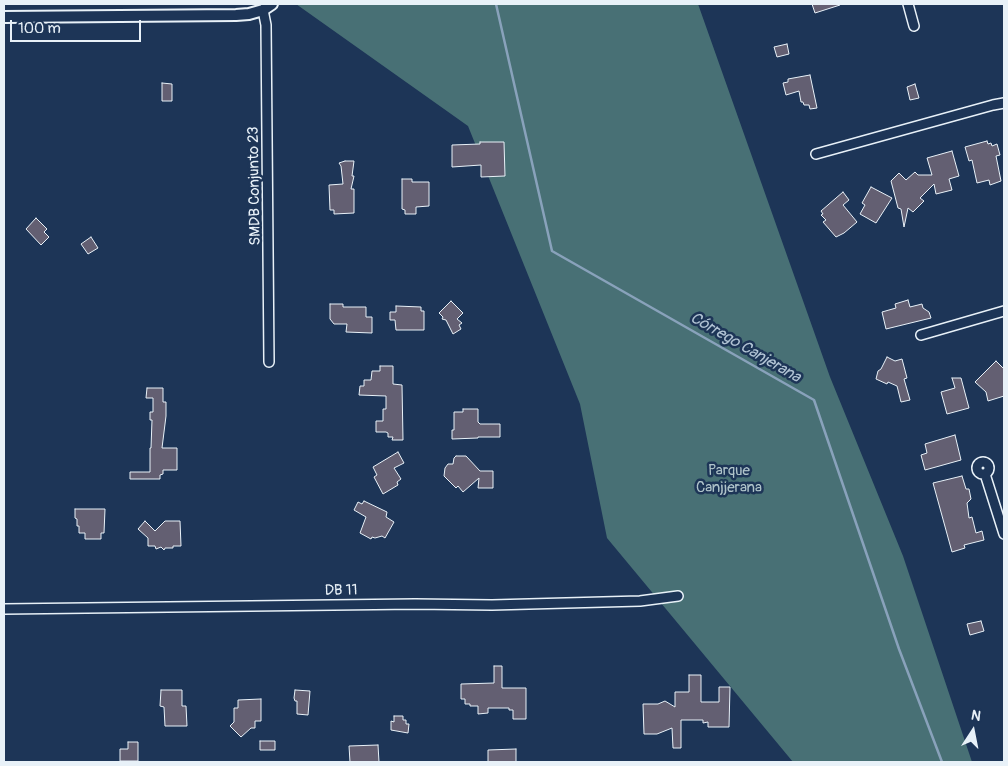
<!DOCTYPE html>
<meta charset="utf-8">
<style>
body{margin:0}
#map{position:relative;width:1008px;height:766px;overflow:hidden;background:#1d3557;font-family:Pangolin,sans-serif}
canvas{display:block}
.frame{position:absolute;inset:0;border:5px solid #e8f1f8;pointer-events:none}
.north{position:absolute;left:948px;top:706px;width:50px;height:50px;-webkit-text-stroke:4px #1d3557;paint-order:stroke;rotate:11deg;font-size:14px;font-weight:700;line-height:20px;text-align:center;color:#e8f1f8}
.north::after{content:'';display:block;margin:auto;width:18px;height:22px;background:#e8f1f8;clip-path:polygon(50% 0,100% 100%,50% 72%,0 100%)}
.scale{position:absolute;left:10px;top:20px;width:131px;height:22px;box-sizing:border-box;border:2px solid #e8f1f8;border-top:0;padding-left:6px;font-size:15px;line-height:18px;white-space:nowrap;color:#e8f1f8;-webkit-text-stroke:4px #1d3557;paint-order:stroke}
</style>
<div id="map">
<canvas width="1008" height="766"></canvas>
<div class="frame"></div>
<div class="north">N</div>
<div class="scale">100 m</div>
</div>
<script>
const c = document.querySelector('canvas').getContext('2d');
c.lineJoin = 'round';
function fill(path, color) {
  c.fillStyle = color;
  c.fill(path, 'evenodd');
}
function shape(rows) {
  const path = new Path2D();
  for (const r of rows) {
    if (r.length === 3) {
      path.moveTo(r[0] + r[2], r[1]);
      path.arc(r[0], r[1], r[2], 0, 2 * Math.PI);
      continue;
    }
    path.moveTo(r[0], r[1]);
    for (let i = 2; i < r.length; i += 2) path.lineTo(r[i], r[i + 1]);
  }
  return path;
}
function trace(path, color, width, dash) {
  c.strokeStyle = color;
  c.lineWidth = width;
  c.lineCap = dash ? 'butt' : 'round';
  c.setLineDash(dash || []);
  c.stroke(path);
}
function write(font, color, halo, rows, align = 'center') {
  c.font = font + ' Pangolin,sans-serif';
  c.lineWidth = 5;
  c.setLineDash([]);
  c.textBaseline = 'middle';
  c.strokeStyle = halo;
  c.fillStyle = color;
  for (const [text, x, y, turn = 0] of rows) {
    c.save();
    c.translate(x, y);
    c.rotate((+turn || 0) * Math.PI / 180);
    c.textAlign = isNaN(turn) ? turn : align;
    if (halo) c.strokeText(text, 0, 0);
    c.fillText(text, 0, 0);
    c.restore();
  }
}
fill(shape([
 [296,4,698,4,830,377,903,556,972,762,793,762,607,538,580,404,468,126]
]), '#487075');
trace(shape([
 [496,4,552,251,814,400,899,649,942,762]
]), '#89a2bb', 2.5);
const building = shape([
 [812,4,840,4,840,5,815,13,812,4],
 [787,44,789,54,777,57,774,47,787,44],
 [810,75,817,108,810,109,809,105,804,105,803,102,801,102,799,91,786,95,783,83,788,82,788,79,810,75],
 [162,83,172,84,172,101,162,101,162,83],
 [915,84,919,98,910,100,907,87,915,84],
 [987,141,988,144,991,143,992,146,997,144,1000,155,996,156,1001,181,990,185,989,180,977,183,972,160,969,161,965,147,987,141],
 [480,142,504,142,505,176,481,177,481,165,452,167,452,145,480,144,480,142],
 [952,151,959,176,949,179,952,190,936,194,934,184,920,198,924,201,913,212,908,208,904,227,901,209,898,208,891,181,899,173,906,180,915,172,918,175,932,175,927,158,952,151],
 [345,161,354,161,352,176,354,176,351,189,354,189,354,213,334,214,334,210,330,210,329,185,343,184,341,166,339,163,345,161],
 [402,179,412,179,412,182,429,182,429,206,416,207,416,214,405,214,405,210,402,209,402,179],
 [871,187,892,198,876,223,860,214,865,205,862,203,871,187],
 [843,192,849,200,843,205,857,222,844,233,836,237,823,222,826,220,821,215,823,214,821,211,843,192],
 [36,218,47,229,44,232,49,237,41,245,26,229,36,218],
 [91,237,98,248,88,254,81,244,91,237],
 [908,300,910,307,922,304,923,308,929,312,931,318,886,329,882,312,896,308,895,304,908,300],
 [451,301,463,313,457,319,462,323,459,325,461,329,453,334,446,320,442,319,443,317,439,313,451,301],
 [330,304,343,304,343,307,366,307,366,317,372,317,372,333,346,332,347,324,334,324,330,319,330,304],
 [396,306,421,307,421,311,424,311,424,330,396,330,395,320,390,320,390,312,396,312,396,306],
 [887,357,895,361,902,359,907,378,904,379,910,400,901,402,897,386,888,382,887,384,876,379,878,371,881,369,887,357],
 [996,361,1004,369,1004,396,988,401,986,392,975,382,996,361],
 [380,366,393,366,393,384,402,385,403,440,392,440,393,437,388,437,388,433,386,432,376,432,376,421,383,421,383,409,386,409,386,396,359,395,360,386,364,386,364,380,371,380,372,371,380,371,380,366],
 [952,378,961,378,969,408,947,414,941,392,955,388,952,378],
 [147,388,163,388,163,402,166,402,166,416,162,448,177,448,177,470,163,470,163,474,160,475,160,479,130,479,130,472,150,472,150,448,151,448,152,420,150,420,150,412,153,412,153,398,146,398,147,388],
 [463,409,478,409,478,422,480,424,500,424,500,437,478,437,478,438,452,439,452,430,454,430,454,412,463,412,463,409],
 [955,435,961,460,925,470,921,455,927,453,925,444,955,435],
 [398,452,404,463,394,468,401,479,397,482,398,485,383,494,374,477,377,475,373,467,398,452],
 [456,456,466,456,480,471,493,471,493,488,478,488,479,478,463,492,458,486,456,488,444,476,445,468,448,464,453,464,454,458,456,456],
 [962,476,966,489,969,489,971,499,967,503,969,518,972,517,976,533,982,531,984,540,964,545,965,548,952,552,933,483,962,476],
 [364,501,387,512,386,517,394,522,385,538,382,536,375,538,372,537,371,539,360,533,366,517,354,510,358,502,362,504,364,501],
 [75,509,105,509,104,533,101,533,101,539,85,539,85,533,79,533,79,526,77,526,77,519,75,518,75,509],
 [145,521,155,531,165,521,180,521,181,546,173,546,173,548,165,548,164,550,161,547,156,549,155,546,148,546,148,538,138,529,145,521],
 [981,621,984,631,970,635,967,624,981,621],
 [494,666,502,666,502,688,526,688,526,719,513,719,513,710,509,710,509,708,488,708,488,713,478,714,478,706,470,706,470,704,465,704,465,699,461,699,461,684,494,683,494,666],
 [689,675,701,675,701,702,719,702,719,687,730,687,729,727,708,727,708,722,703,723,703,720,681,720,681,748,673,748,672,728,657,734,644,734,643,704,658,704,665,701,675,707,675,692,689,692,689,675],
 [161,690,182,690,182,706,186,706,187,726,165,726,164,707,160,706,161,690],
 [295,690,310,691,308,715,297,714,297,701,295,701,294,698,295,690],
 [261,699,261,721,255,721,255,728,251,728,241,737,230,726,234,722,234,708,238,708,238,700,261,699],
 [394,716,403,716,403,720,406,720,406,724,409,724,408,733,391,730,391,721,394,722,394,716],
 [260,741,275,741,275,750,260,750,260,741],
 [128,742,138,742,138,761,120,761,120,749,128,749,128,742],
 [378,745,379,762,350,762,349,746,378,745],
 [516,749,516,762,488,762,488,750,516,749]
]);
fill(building, '#635f72');
trace(building, '#e8f1f8', 1);
const minor = shape([
 [908,4,914,26],
 [263,10,266,25,269,362],
 [816,154,993,105,1004,103],
 [921,335,1004,311],
 [983,468,6],
 [985,474,1004,534],
 [4,609,415,604,492,605,640,601,678,596]
]);
const tertiary = shape([
 [4,17,236,15,249,14,263,10,272,4]
]);
trace(minor, '#e8f1f8', 12);
trace(tertiary, '#e8f1f8', 14);
trace(minor, '#1d3557', 9);
trace(tertiary, '#1d3557', 10);
write('15px', '#e8f1f8', '#1d3557', [
 ["SMDB Conjunto 23",255,186,-91],
 ["DB 11",341,591,-1]
]);
write('15px', '#b0c4ca', '#1d3557', [
 ["Parque",729,471],
 ["Canjjerana",729,488]
]);
write('italic 16px', '#b1c3d4', '#1d3557', [
 ["Córrego Canjerana",745,348,30]
]);
</script>
